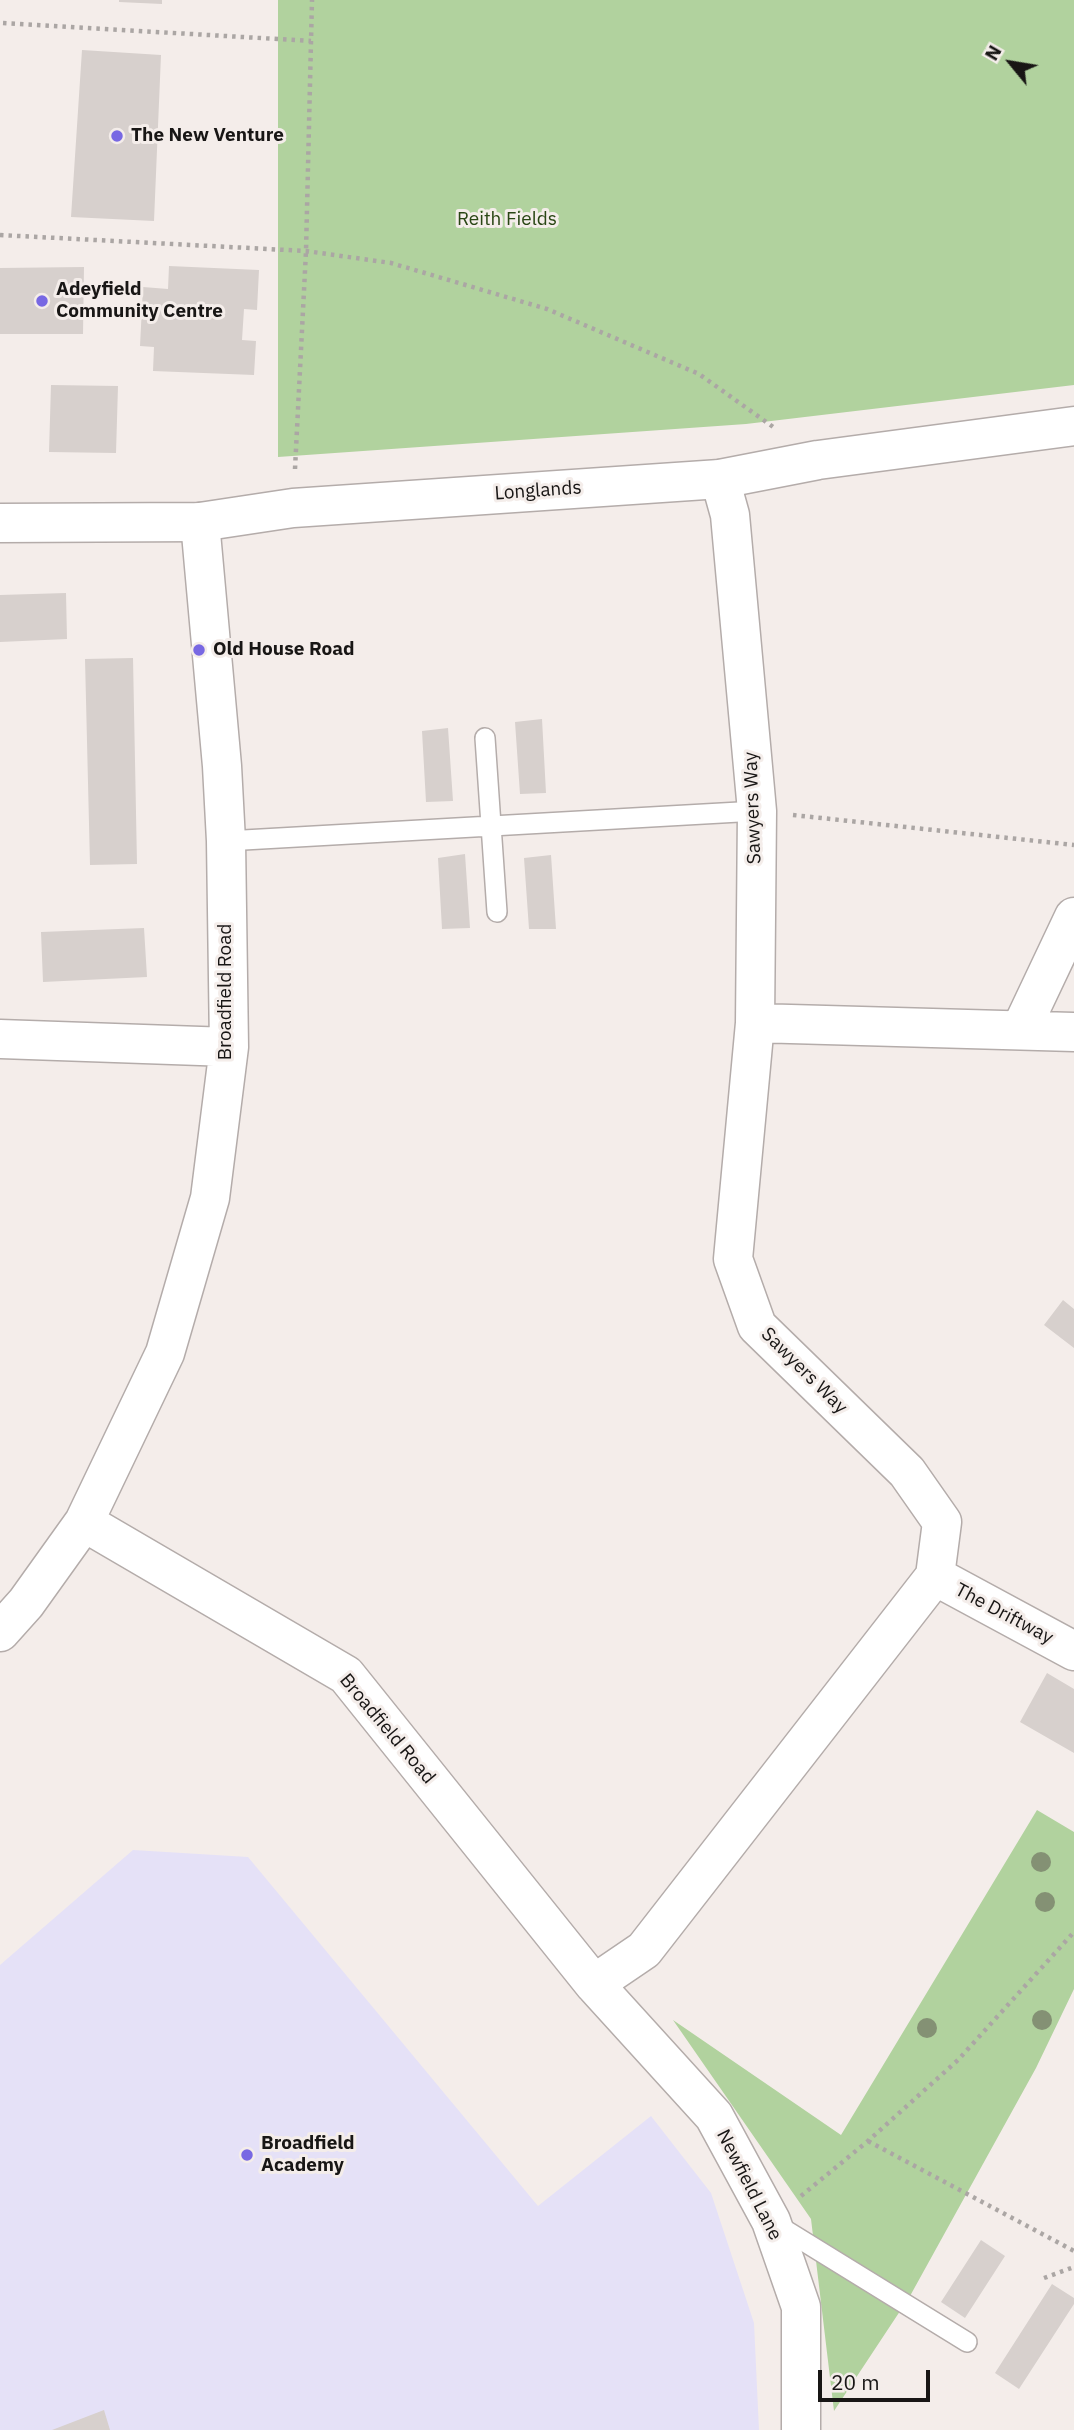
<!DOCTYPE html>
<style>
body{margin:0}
#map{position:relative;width:1074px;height:2430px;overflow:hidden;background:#f4edea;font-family:"IBM Plex Sans",sans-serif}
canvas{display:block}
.north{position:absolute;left:976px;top:28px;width:70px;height:70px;-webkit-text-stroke:5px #f4edea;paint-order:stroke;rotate:300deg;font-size:19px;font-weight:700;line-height:28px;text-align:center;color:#181615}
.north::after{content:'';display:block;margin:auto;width:24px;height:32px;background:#181615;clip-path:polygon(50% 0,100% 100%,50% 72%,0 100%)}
.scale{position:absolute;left:818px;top:2370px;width:112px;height:32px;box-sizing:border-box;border:4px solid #181615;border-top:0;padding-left:9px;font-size:21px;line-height:24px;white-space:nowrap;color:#181615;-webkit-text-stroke:5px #f4edea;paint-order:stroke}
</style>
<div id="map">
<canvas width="1074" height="2430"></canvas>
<div class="north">N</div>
<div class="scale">20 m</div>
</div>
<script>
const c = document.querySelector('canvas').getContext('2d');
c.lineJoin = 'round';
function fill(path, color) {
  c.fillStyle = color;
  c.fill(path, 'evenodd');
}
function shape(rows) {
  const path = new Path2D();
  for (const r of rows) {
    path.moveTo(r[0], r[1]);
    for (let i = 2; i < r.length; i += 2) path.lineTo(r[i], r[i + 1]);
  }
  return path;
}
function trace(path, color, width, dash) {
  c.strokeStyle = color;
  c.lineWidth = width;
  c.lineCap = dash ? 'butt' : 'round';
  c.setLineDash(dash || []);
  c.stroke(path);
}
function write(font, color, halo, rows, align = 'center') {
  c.font = font + ' "IBM Plex Sans",sans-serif';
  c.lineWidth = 6;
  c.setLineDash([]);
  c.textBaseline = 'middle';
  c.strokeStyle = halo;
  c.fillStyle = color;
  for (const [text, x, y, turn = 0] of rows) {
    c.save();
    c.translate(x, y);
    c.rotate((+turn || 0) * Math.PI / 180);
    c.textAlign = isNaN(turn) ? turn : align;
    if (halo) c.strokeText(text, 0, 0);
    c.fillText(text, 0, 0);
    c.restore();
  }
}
fill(shape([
 [133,1850,248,1857,538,2206,651,2116,711,2193,754,2323,759,2430,0,2430,0,1965]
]), '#e5e1f7');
fill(shape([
 [278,0,1074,0,1074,385,746,424,278,457],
 [1037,1810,1074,1832,1074,1989,1036,2068,910,2296,834,2411,811,2219,673,2020,841,2135]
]), '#b1d29e');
fill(shape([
 [119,0,162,0,162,4,119,2],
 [82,50,161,55,154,221,71,217],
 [169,266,259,270,257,310,244,309,242,340,256,341,254,375,153,371,154,347,140,346,143,287,168,289],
 [84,267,83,334,0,334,0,268],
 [51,385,118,386,116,453,49,452],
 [66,593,67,639,0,642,0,595],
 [133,658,137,864,90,865,85,659],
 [542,719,546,793,520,794,515,722],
 [448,728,453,801,426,802,422,731],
 [465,854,470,928,442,929,438,858],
 [551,855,556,929,529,929,524,858],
 [144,928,147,977,43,982,41,932],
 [1063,1300,1074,1309,1074,1348,1044,1325],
 [1047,1673,1074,1689,1074,1753,1020,1722],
 [981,2240,1005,2256,965,2318,941,2302],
 [1052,2284,1074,2298,1074,2304,1019,2389,995,2373],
 [104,2410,110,2430,52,2430]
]), '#d7d0cd');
const lane = shape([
 [485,738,497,912],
 [226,841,757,811],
 [774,2223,967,2342]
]);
const street = shape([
 [755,1023,1074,1032],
 [1021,1029,1074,917],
 [0,1039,229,1047],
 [84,1522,346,1675,594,1984,714,2116,771,2221,801,2307,801,2430],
 [935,1576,1074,1651],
 [0,1632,26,1603,84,1522,165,1353,210,1198,229,1047,226,841,222,766,200,522],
 [594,1984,644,1950,935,1576,942,1522,907,1472,757,1326,733,1259,755,1023,757,811,730,515,720,479]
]);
const secondary = shape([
 [0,523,200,522,293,508,720,479,818,460,1074,426]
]);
trace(lane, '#b4acaa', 22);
trace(street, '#b4acaa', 41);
trace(secondary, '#b4acaa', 41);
trace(shape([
 [3,23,311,41],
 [0,235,306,251,391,263,547,309,699,374,776,429],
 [295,469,306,251,312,0],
 [793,815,1074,845],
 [868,2141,1074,2251],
 [801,2196,868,2141,958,2060,1074,1932],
 [1044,2278,1074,2267]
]), '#aba6a4', 4.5, [3.5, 5]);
trace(lane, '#fff', 19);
trace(street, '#fff', 38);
trace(secondary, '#fff', 38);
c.fillStyle = '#849174';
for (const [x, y] of [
 [1041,1862],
 [1045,1902],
 [1042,2020],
 [927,2028]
]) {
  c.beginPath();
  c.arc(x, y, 10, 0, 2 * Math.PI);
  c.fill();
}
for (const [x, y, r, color] of [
 [117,136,7,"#7868e3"],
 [42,301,7,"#7868e3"],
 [199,650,7,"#7868e3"],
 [247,2155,7,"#7868e3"]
]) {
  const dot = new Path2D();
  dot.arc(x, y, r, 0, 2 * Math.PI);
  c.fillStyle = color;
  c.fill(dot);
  trace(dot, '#f4edea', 2.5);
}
write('bold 19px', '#181615', '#f4edea', [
 ["The New Venture",131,136],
 ["Adeyfield",56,290],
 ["Community Centre",56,312],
 ["Old House Road",213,650],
 ["Broadfield",261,2144],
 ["Academy",261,2166]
], 'left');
write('19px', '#294614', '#f4edea', [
 ["Reith Fields",507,220]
]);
write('19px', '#181615', '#f4edea', [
 ["Longlands",538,491,-4],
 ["Sawyers Way",753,808,-92],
 ["Broadfield Road",226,992,-90],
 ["Sawyers Way",804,1371,45],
 ["The Driftway",1004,1614,28],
 ["Broadfield Road",387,1729,50],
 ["Newfield Lane",749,2185,63]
]);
</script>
